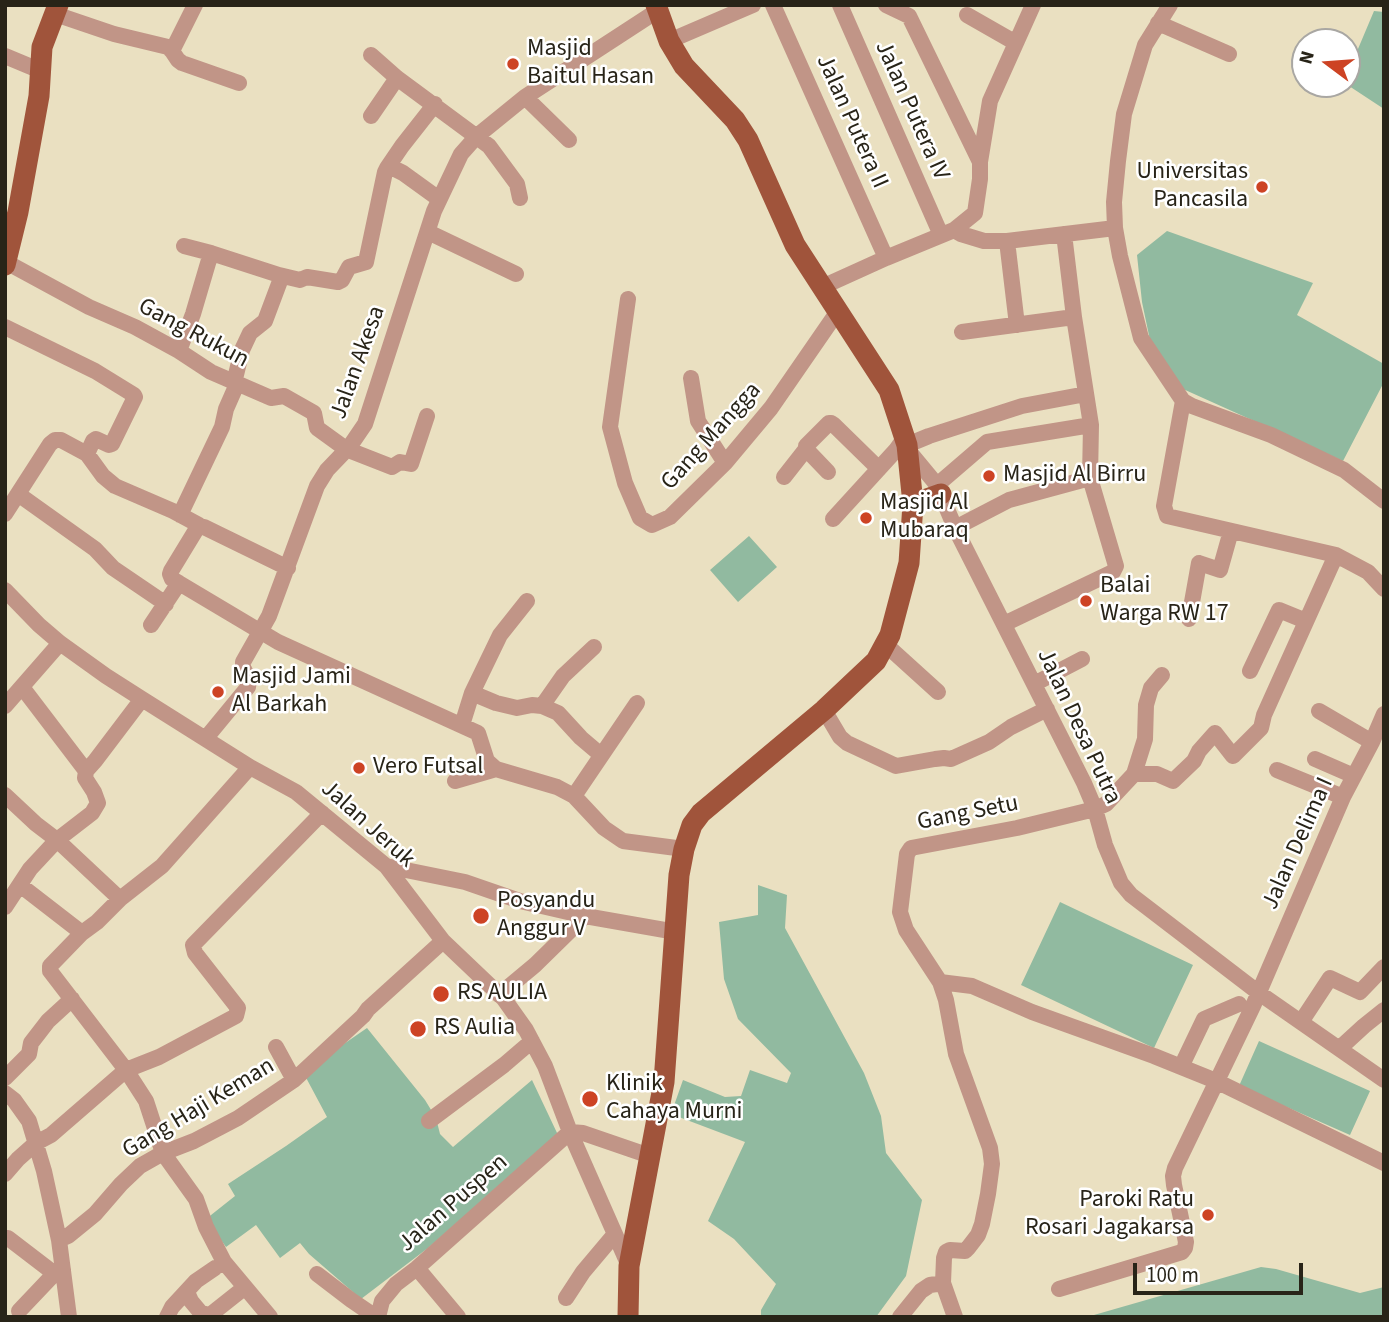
<!DOCTYPE html>
<style>
body{margin:0}
#map{position:relative;width:1389px;height:1322px;overflow:hidden;background:#eae0c1;font-family:"Source Sans 3",sans-serif}
canvas{display:block}
.frame{position:absolute;inset:0;border:7px solid #282418;pointer-events:none}
.north{position:absolute;left:1291px;top:28px;width:70px;height:70px;box-sizing:border-box;background:#fff;border:2px solid #a9a7a3;border-radius:50%;rotate:286deg;font-size:19px;font-weight:700;line-height:28px;text-align:center;color:#282418}
.north::after{content:'';display:block;margin:auto;width:24px;height:32px;background:#cd4324;clip-path:polygon(50% 0,100% 100%,50% 72%,0 100%)}
.scale{position:absolute;left:1133px;top:1263px;width:170px;height:32px;box-sizing:border-box;border:4px solid #282418;border-top:0;padding-left:9px;font-size:21px;line-height:24px;white-space:nowrap;color:#282418;-webkit-text-stroke:5px #fff;paint-order:stroke}
</style>
<div id="map">
<canvas width="1389" height="1322"></canvas>
<div class="frame"></div>
<div class="north">N</div>
<div class="scale">100 m</div>
</div>
<script>
const c = document.querySelector('canvas').getContext('2d');
c.lineJoin = 'round';
function fill(path, color) {
  c.fillStyle = color;
  c.fill(path, 'evenodd');
}
function shape(rows) {
  const path = new Path2D();
  for (const r of rows) {
    path.moveTo(r[0], r[1]);
    for (let i = 2; i < r.length; i += 2) path.lineTo(r[i], r[i + 1]);
  }
  return path;
}
function trace(path, color, width, dash) {
  c.strokeStyle = color;
  c.lineWidth = width;
  c.lineCap = dash ? 'butt' : 'round';
  c.setLineDash(dash || []);
  c.stroke(path);
}
function write(font, color, halo, rows, align = 'center') {
  c.font = font + ' "Source Sans 3",sans-serif';
  c.lineWidth = 5;
  c.setLineDash([]);
  c.textBaseline = 'middle';
  c.strokeStyle = halo;
  c.fillStyle = color;
  for (const [text, x, y, turn = 0] of rows) {
    c.save();
    c.translate(x, y);
    c.rotate((+turn || 0) * Math.PI / 180);
    c.textAlign = isNaN(turn) ? turn : align;
    if (halo) c.strokeText(text, 0, 0);
    c.fillText(text, 0, 0);
    c.restore();
  }
}
fill(shape([
 [1374,11,1384,12,1384,109,1346,84,1347,75],
 [1167,231,1313,283,1297,315,1384,364,1384,382,1343,461,1183,389,1151,345,1142,302,1137,255],
 [749,536,777,567,738,602,710,570],
 [758,885,787,895,785,928,864,1073,881,1116,886,1153,922,1200,906,1276,876,1317,761,1317,761,1310,776,1284,734,1239,708,1221,745,1142,671,1114,683,1080,725,1097,741,1096,750,1070,787,1083,791,1073,738,1019,724,979,719,922,758,915],
 [1060,902,1193,965,1154,1048,1021,985],
 [367,1028,425,1100,436,1118,440,1134,453,1147,532,1080,558,1135,428,1248,361,1299,309,1254,300,1243,280,1258,256,1225,226,1247,206,1219,235,1196,228,1184,286,1146,327,1117,303,1072],
 [1259,1041,1370,1091,1350,1135,1239,1086],
 [1261,1267,1276,1269,1360,1293,1384,1287,1384,1317,1307,1317,1287,1315,1087,1317]
]), '#91baa0');
trace(shape([
 [773,5,886,258],
 [840,5,941,235],
 [886,5,909,16,980,162],
 [1170,5,1145,45,1124,114,1118,161,1114,202,1115,228,1120,256,1141,338,1183,401,1192,406,1271,435,1344,470,1384,501],
 [55,14,114,34,168,47,172,51,178,60,182,63,239,83],
 [967,15,1016,43],
 [1158,23,1229,54],
 [669,41,753,5],
 [172,51,195,5],
 [371,55,397,78,489,146,517,184,520,198],
 [5,56,41,71],
 [525,97,569,140],
 [371,116,397,78],
 [387,168,402,146,435,104],
 [954,230,961,234,984,241,1007,241,1115,228],
 [428,232,516,274],
 [1007,241,1017,325],
 [184,246,211,253,279,275,280,281,265,321,250,333,242,350,234,383],
 [6,262,89,307,135,327,179,351,211,372,271,398,284,396,314,413,317,428,346,449,392,467,400,462,411,464,427,416],
 [279,275,300,280,307,277,338,282,342,280,349,267,366,262,385,172,387,168,391,167,403,173,439,199],
 [822,287,886,258,954,230,975,213,980,179,980,162,990,101,1033,5],
 [628,299,610,427,625,483,640,518,652,525,670,517,725,463,771,408,838,311],
 [5,327,95,371,134,395,135,397,112,444,109,445,96,439,93,441,87,454],
 [962,332,1074,317],
 [179,351,193,314,211,253],
 [691,378,698,421,725,463],
 [1183,401,1164,506,1167,516,1336,555,1368,572,1384,589],
 [907,445,929,436,1022,406,1086,394],
 [908,450,937,485,955,528,1084,783,1095,809,1105,845,1121,883,1131,895,1259,993,1384,1080],
 [828,472,806,449,806,446,829,423,831,423,834,425,879,469],
 [784,477,806,449],
 [937,485,987,442,1091,425],
 [18,494,95,549,113,568,166,604],
 [5,514,50,444,55,440,61,440,87,454,103,476,115,486,173,511,199,525,171,571,170,574,172,579,179,583,151,625],
 [180,515,222,427,226,409,237,384],
 [833,519,896,450,905,437],
 [204,527,288,568],
 [955,528,1009,500,1090,478],
 [179,583,278,642,478,733,487,761,496,769,557,787,574,796,604,828,623,841,684,849],
 [5,590,39,625,60,643,106,676,142,699,250,767,296,792,386,866,443,941,504,999,526,1030,545,1066,570,1132,629,1266],
 [1189,619,1199,563,1220,570,1231,531],
 [1004,624,1113,572,1116,566,1090,478,1091,425,1074,317,1064,234],
 [885,644,938,692],
 [1250,671,1279,610,1306,621],
 [1034,684,1082,659],
 [22,687,86,771],
 [472,693,496,703,517,708,532,705,542,706,558,713,581,738,601,755],
 [5,706,60,643],
 [542,706,563,676,594,647],
 [824,710,840,737,847,743,896,766,935,759,944,758,951,759,989,742,1011,727,1047,709],
 [1319,711,1372,742],
 [462,725,472,693,500,635,527,601],
 [206,738,248,687,249,680,243,667,243,662,269,616,317,486,327,470,350,446,365,424,434,211,461,154,477,136,525,97,657,11],
 [1315,759,1354,776],
 [1277,770,1343,797],
 [1134,774,1157,774,1173,781,1194,761,1199,751,1215,733,1233,756,1261,728,1264,715,1336,555],
 [455,781,496,769],
 [5,795,36,824,57,840,120,899],
 [574,796,637,703],
 [386,866,465,882,520,901,585,916,676,932],
 [20,885,82,933,50,966,50,971,126,1070,146,1101,163,1153,196,1199,206,1227,224,1262,270,1317],
 [5,907,30,869,57,840,92,813,98,803,94,792,85,778,86,771,95,761,142,699],
 [82,933,97,922,120,899,162,866,250,767],
 [940,982,972,986,1032,1012,1154,1056,1216,1081,1384,1163],
 [499,995,535,965,585,916],
 [1301,1022,1330,978,1360,992,1384,967],
 [276,1047,294,1080],
 [1340,1048,1364,1026,1384,1010],
 [1181,1067,1204,1019,1239,1004],
 [5,1078,29,1054,31,1043,48,1021,72,999],
 [5,1093,14,1100,29,1121,44,1171,59,1240,69,1317],
 [429,1121,504,1065,532,1041],
 [5,1174,18,1159,36,1143,51,1135,126,1070,159,1057,236,1016,238,1008,195,953,193,945,322,813],
 [8,1238,55,1274],
 [59,1240,68,1236,95,1214,121,1184,140,1166,163,1153,194,1141,238,1118,294,1080,363,1016,368,1009,443,941],
 [417,1268,458,1317],
 [317,1274,351,1300,376,1317],
 [1059,1289,1182,1252,1185,1248,1186,1242,1174,1185,1173,1176,1175,1168,1253,1006,1343,797,1372,742,1384,714],
 [187,1292,191,1301,201,1313,210,1315,239,1292,246,1289],
 [566,1298,583,1272,615,1234],
 [19,1311,56,1272,63,1270],
 [167,1317,172,1307,196,1281,215,1268],
 [378,1317,382,1301,396,1284,417,1268,570,1132,583,1133,650,1156],
 [900,1317,921,1291,930,1285,943,1283],
 [955,1317,943,1283,944,1258,946,1252,950,1250,965,1251,968,1248,978,1235,982,1224,988,1194,992,1164,990,1148,956,1054,946,1000,940,982,906,930,900,912,907,854,911,848,1017,828,1095,809,1106,804,1134,774,1145,739,1146,705,1151,688,1162,675]
]), '#c19587', 16);
trace(shape([
 [5,265,18,212,39,96,42,47,58,5],
 [913,504,941,494],
 [628,1317,629,1266,664,1082,679,875,684,849,692,825,701,813,824,710,876,661,890,635,909,563,913,504,907,445,889,390,795,245,748,140,735,120,684,66,669,41,656,5]
]), '#a0543b', 21);
for (const [x, y, r, color] of [
 [513,64,7,"#cd4324"],
 [1262,187,7,"#cd4324"],
 [989,476,7,"#cd4324"],
 [866,518,7,"#cd4324"],
 [1086,601,7,"#cd4324"],
 [218,692,7,"#cd4324"],
 [359,768,7,"#cd4324"],
 [481,916,9,"#cd4324"],
 [441,994,9,"#cd4324"],
 [418,1029,9,"#cd4324"],
 [590,1099,9,"#cd4324"],
 [1208,1215,7,"#cd4324"]
]) {
  const dot = new Path2D();
  dot.arc(x, y, r, 0, 2 * Math.PI);
  c.fillStyle = color;
  c.fill(dot);
  trace(dot, '#fff', 2.5);
}
write('24px', '#282418', '#fff', [
 ["Masjid",527,50],
 ["Baitul Hasan",527,78],
 ["Universitas",1248,173,"right"],
 ["Pancasila",1248,201,"right"],
 ["Masjid Al Birru",1003,476],
 ["Masjid Al",880,504],
 ["Mubaraq",880,532],
 ["Balai",1100,587],
 ["Warga RW 17",1100,615],
 ["Masjid Jami",232,678],
 ["Al Barkah",232,706],
 ["Vero Futsal",373,768],
 ["Posyandu",497,902],
 ["Anggur V",497,930],
 ["RS AULIA",457,994],
 ["RS Aulia",434,1029],
 ["Klinik",606,1085],
 ["Cahaya Murni",606,1113],
 ["Paroki Ratu",1194,1201,"right"],
 ["Rosari Jagakarsa",1194,1229,"right"]
], 'left');
write('24px', '#282418', '#fff', [
 ["Jalan Putera IV",911,111,66],
 ["Jalan Putera II",851,122,66],
 ["Gang Rukun",193,334,28],
 ["Jalan Akesa",359,363,-70],
 ["Gang Mangga",712,437,-48],
 ["Jalan Desa Putra",1078,727,65],
 ["Gang Setu",968,814,-11],
 ["Jalan Jeruk",367,825,42],
 ["Jalan Delima I",1299,844,-66],
 ["Gang Haji Keman",199,1109,-31],
 ["Jalan Puspen",454,1204,-41]
]);
</script>
